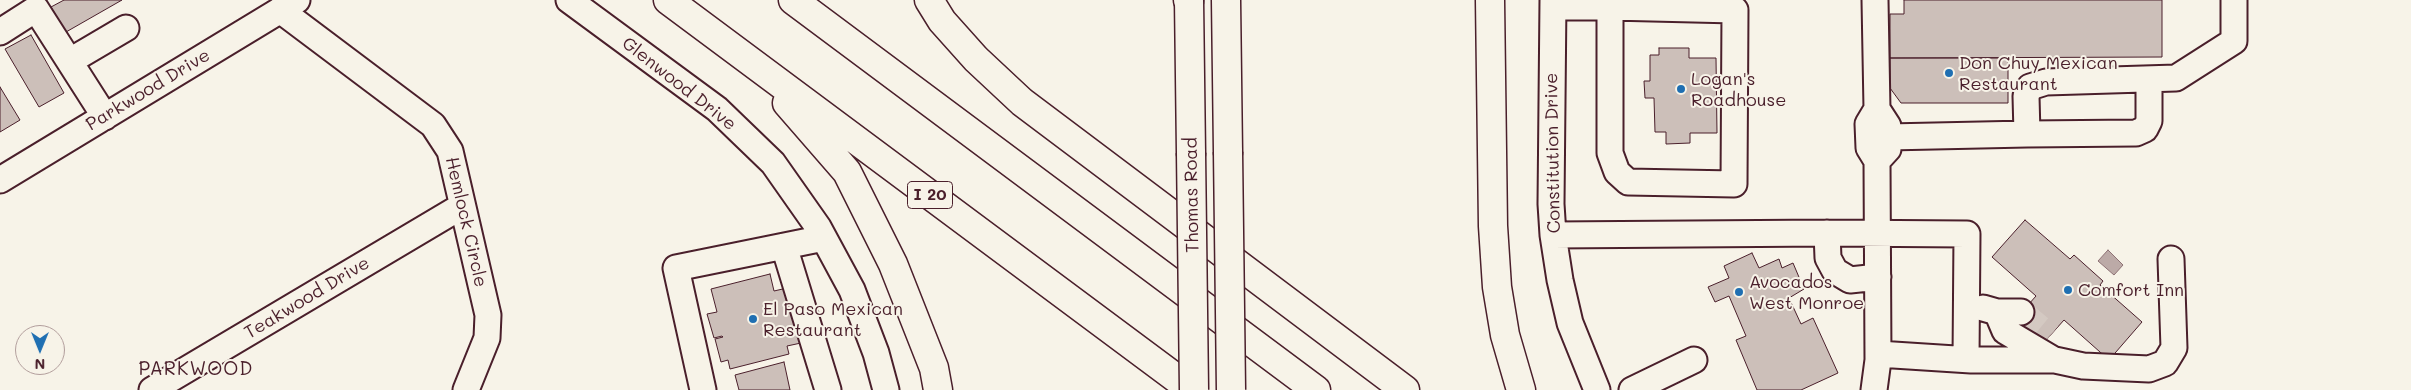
<!DOCTYPE html>
<style>
body{margin:0}
#map{position:relative;width:2411px;height:390px;overflow:hidden;background:#f7f3e8;font-family:Mali,sans-serif}
canvas{display:block}
.north{position:absolute;left:15px;top:325px;width:50px;height:50px;box-sizing:border-box;background:#f7f3e8;border:1px solid #b29e9c;border-radius:50%;rotate:180deg;font-size:14px;font-weight:700;line-height:20px;text-align:center;color:#4a1f2b}
.north::after{content:'';display:block;margin:auto;width:18px;height:22px;background:#1f6fb2;clip-path:polygon(50% 0,100% 100%,50% 72%,0 100%)}
</style>
<div id="map">
<canvas width="2411" height="390"></canvas>
<div class="north">N</div>
</div>
<script>
const c = document.querySelector('canvas').getContext('2d');
c.lineJoin = 'round';
function fill(path, color) {
  c.fillStyle = color;
  c.fill(path, 'evenodd');
}
function shape(rows) {
  const path = new Path2D();
  for (const r of rows) {
    path.moveTo(r[0], r[1]);
    for (let i = 2; i < r.length; i += 2) path.lineTo(r[i], r[i + 1]);
  }
  return path;
}
function trace(path, color, width, dash) {
  c.strokeStyle = color;
  c.lineWidth = width;
  c.lineCap = dash ? 'butt' : 'round';
  c.setLineDash(dash || []);
  c.stroke(path);
}
function write(font, color, halo, rows, align = 'center') {
  c.font = font + ' Mali,sans-serif';
  c.lineWidth = 4;
  c.setLineDash([]);
  c.textBaseline = 'middle';
  c.strokeStyle = halo;
  c.fillStyle = color;
  for (const [text, x, y, turn = 0] of rows) {
    c.save();
    c.translate(x, y);
    c.rotate((+turn || 0) * Math.PI / 180);
    c.textAlign = isNaN(turn) ? turn : align;
    if (halo) c.strokeText(text, 0, 0);
    c.fillText(text, 0, 0);
    c.restore();
  }
}
const water = shape([
 [2108,250,2123,265,2114,275,2098,261,2108,250]
]);
fill(water, '#bcaaa7');
trace(water, '#8e7275', 1);
const building = shape([
 [64,0,122,0,66,32,51,7,64,0],
 [1904,0,2162,0,2162,57,1890,58,1890,14,1904,14,1904,0],
 [31,35,64,93,39,107,5,49,31,35],
 [1659,48,1689,48,1689,58,1716,58,1717,133,1690,133,1690,143,1666,144,1666,132,1655,132,1654,98,1645,98,1644,81,1650,81,1650,55,1659,55,1659,48],
 [1890,58,2008,58,2008,103,1901,103,1890,88,1890,58],
 [0,87,20,120,0,132,0,87],
 [2025,220,2070,259,2074,255,2103,281,2100,285,2142,322,2109,360,2064,320,2040,347,2012,323,2036,296,1992,257,2025,220],
 [1752,253,1759,268,1779,259,1782,268,1793,263,1804,289,1789,298,1801,324,1813,318,1838,373,1801,390,1757,390,1736,340,1746,336,1729,296,1715,302,1708,287,1729,278,1724,266,1752,253],
 [770,274,774,291,787,288,801,343,787,346,789,354,730,369,728,360,721,362,715,339,723,337,722,336,714,338,707,314,717,312,711,289,770,274],
 [784,362,790,390,739,390,735,375,784,362]
]);
fill(building, '#ccbfb9');
trace(building, '#4a1f2b', 1);
trace(shape([
 [2021,312,2050,336]
]), '#d4c9c2', 25, [25, 12]);
const minor = shape([
 [569,0,717,109,773,163,818,227,852,290,876,353,886,390],
 [1553,0,1551,204,1553,235,1560,280,1570,323,1597,390],
 [1875,0,1877,109],
 [1553,7,1610,7,1610,153,1617,172,1628,182,1734,184,1735,10,1610,7,1610,0],
 [280,10,433,125,450,151,488,315,487,338,466,390],
 [0,32,36,9,105,117],
 [70,61,126,28],
 [2027,134,2136,133,2145,129,2149,121,2149,79],
 [1888,137,2027,134,2026,96,2030,87,2046,82,2176,78,2234,41,2234,0],
 [0,180,297,0],
 [1827,233,1828,258,1835,271,1850,280,1878,277],
 [1553,235,1827,233,1967,234,1966,359],
 [784,246,828,390],
 [1983,308,1997,312,2021,312],
 [1997,312,2005,331,2054,360],
 [1878,354,1971,360,2055,360,2083,366,2149,369,2165,363,2174,348,2171,259],
 [152,390,462,206],
 [703,390,676,268,824,238],
 [1632,390,1694,360],
 [1874,390,1878,360,1877,161,1869,148,1868,124,1877,109,1888,126,1888,149,1877,161]
]);
const major = shape([
 [1189,0,1191,153],
 [1226,0,1228,152]
]);
const highway = shape([
 [668,0,1192,390],
 [793,0,1316,390],
 [929,0,942,21,976,59,1022,102,1405,390],
 [1188,0,1189,1],
 [1490,0,1493,226,1497,287,1505,335,1521,390],
 [787,103,847,172,893,264,934,368,938,390]
]);
trace(minor, '#4a1f2b', 29);
trace(major, '#4a1f2b', 31);
trace(highway, '#4a1f2b', 31);
trace(minor, '#f7f3e8', 25);
trace(major, '#f7f3e8', 28);
trace(highway, '#f7f3e8', 28);
const majorBridge = shape([
 [1228,152,1231,390],
 [1191,153,1194,390]
]);
trace(majorBridge, '#4a1f2b', 31, []);
trace(majorBridge, '#f7f3e8', 28);
for (const [x, y, r, color] of [
 [1949,73,5,"#1f6fb2"],
 [1681,89,5,"#1f6fb2"],
 [2068,290,5,"#1f6fb2"],
 [1739,292,5,"#1f6fb2"],
 [753,319,5,"#1f6fb2"]
]) {
  const dot = new Path2D();
  dot.arc(x, y, r, 0, 2 * Math.PI);
  c.fillStyle = color;
  c.fill(dot);
  trace(dot, '#f7f3e8', 2);
}
for (const [x, y, w] of [
 [930,195,45]
]) {
  const box = new Path2D();
  box.roundRect(x - w / 2, y - 13.5, w, 27, 4);
  c.fillStyle = '#f7f3e8';
  c.fill(box);
  trace(box, '#4a1f2b', 1);
}
write('bold 16px', '#4a1f2b', null, [
 ["I 20",930,195]
]);
write('18px', '#4a1f2b', '#f7f3e8', [
 ["Don Chuy Mexican",1959,63],
 ["Restaurant",1959,84],
 ["Logan's",1691,79],
 ["Roadhouse",1691,100],
 ["Avocados",1749,282],
 ["West Monroe",1749,303],
 ["Comfort Inn",2078,290],
 ["El Paso Mexican",763,309],
 ["Restaurant",763,330]
], 'left');
write('18px', '#4a1f2b', '#f7f3e8', [
 ["Glenwood Drive",679,84,38],
 ["Parkwood Drive",148,90,-31],
 ["Constitution Drive",1553,153,-91],
 ["Thomas Road",1192,195,-91],
 ["Hemlock Circle",466,222,77],
 ["Teakwood Drive",307,298,-31]
]);
c.letterSpacing = '1px';
write('19px', '#4a1f2b', '#f7f3e8', [
 ["PARKWOOD",196,369]
]);
c.letterSpacing = '0px';
</script>
